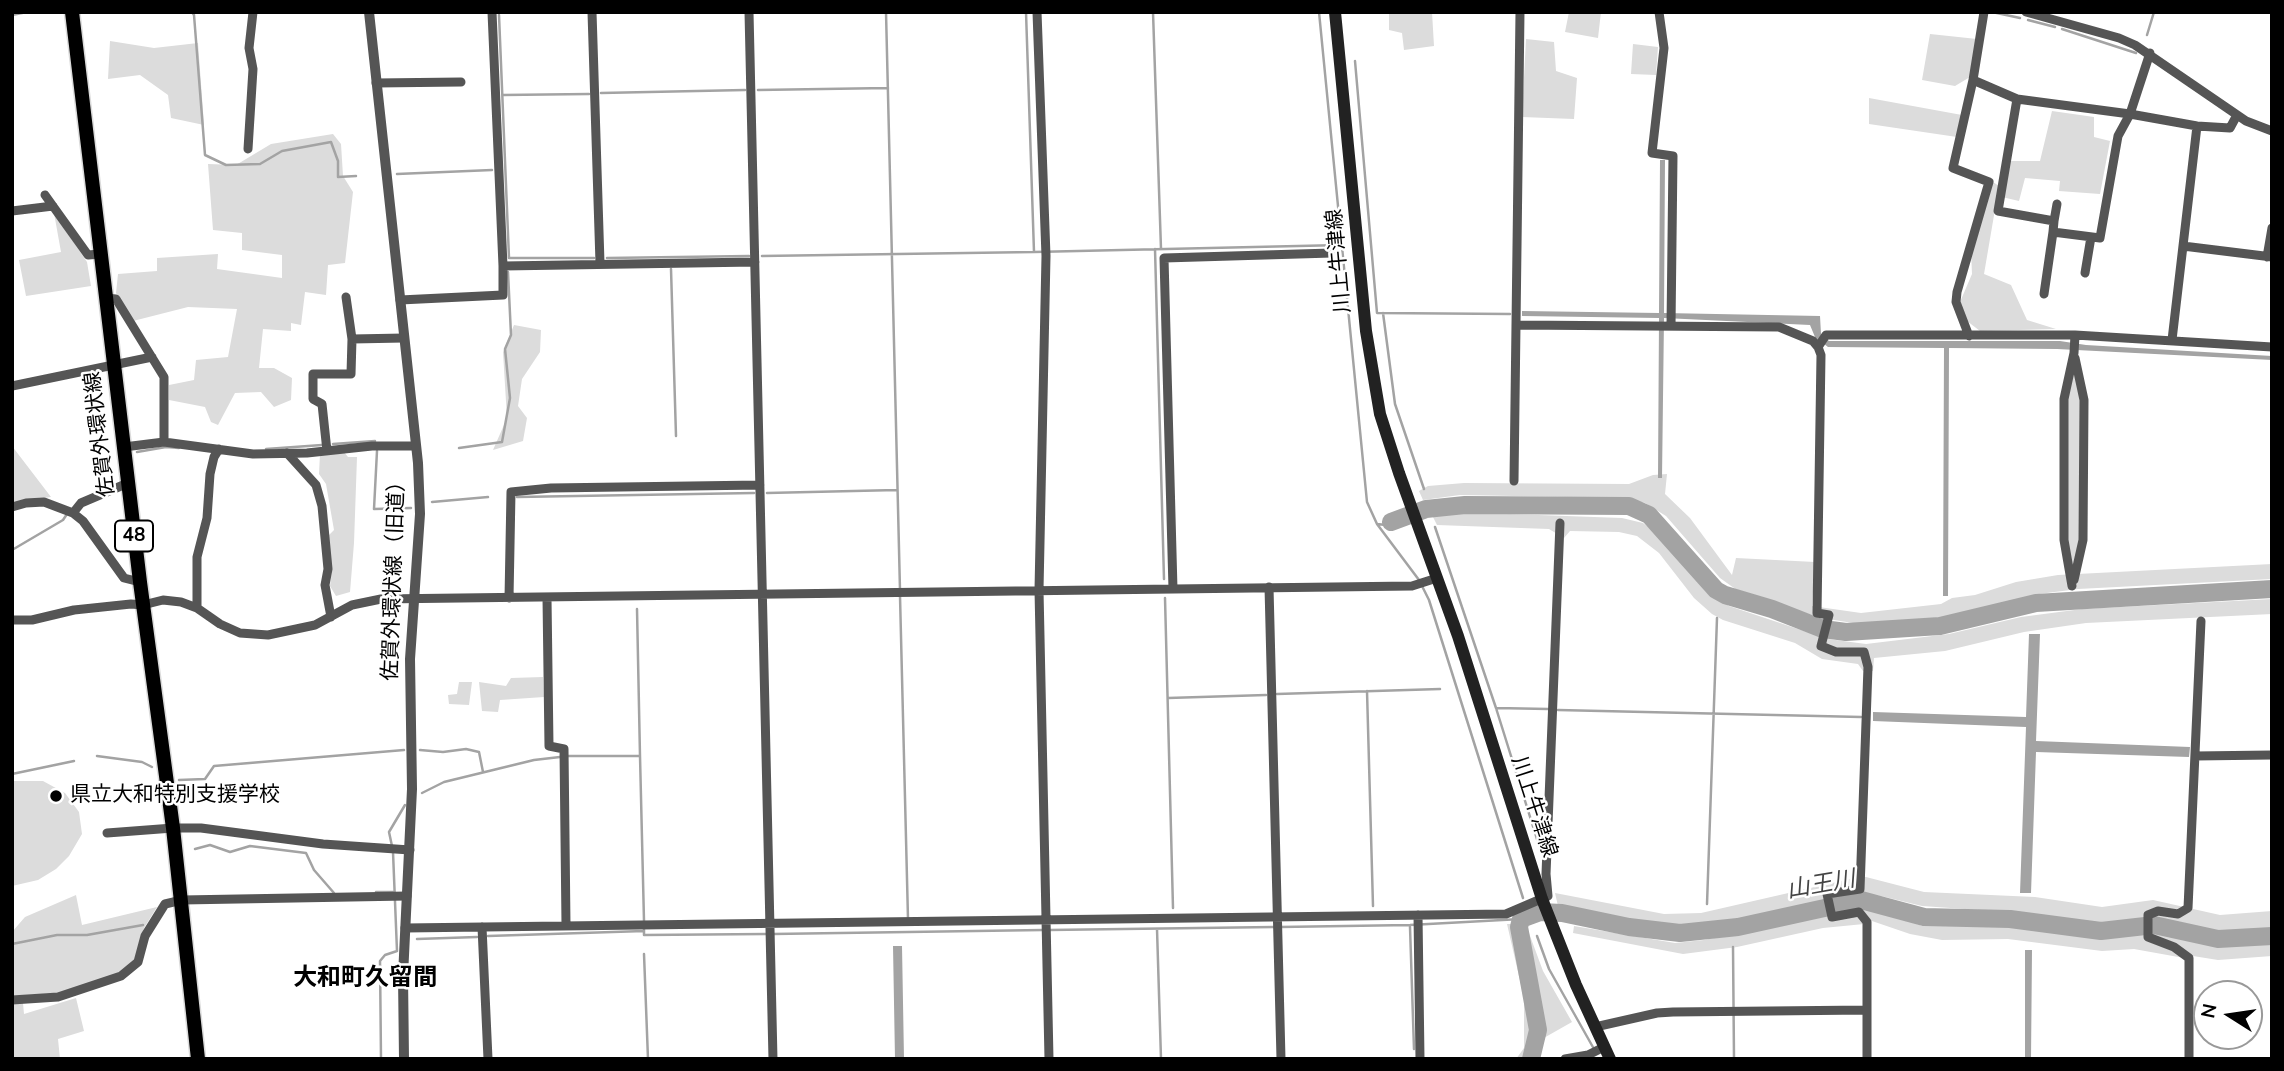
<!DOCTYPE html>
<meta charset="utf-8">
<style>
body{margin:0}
#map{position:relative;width:2284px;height:1071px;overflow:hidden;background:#fff;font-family:"Nunito Sans",sans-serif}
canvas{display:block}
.frame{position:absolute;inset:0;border:14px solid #000;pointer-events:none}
.north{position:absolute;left:2193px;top:980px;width:70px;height:70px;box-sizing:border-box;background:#fff;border:2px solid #999;border-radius:50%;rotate:282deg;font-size:19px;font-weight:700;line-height:28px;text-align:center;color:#000}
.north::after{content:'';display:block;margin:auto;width:24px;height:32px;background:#000;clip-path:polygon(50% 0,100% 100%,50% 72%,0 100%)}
</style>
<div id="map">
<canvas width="2284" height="1071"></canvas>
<div class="frame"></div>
<div class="north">N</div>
</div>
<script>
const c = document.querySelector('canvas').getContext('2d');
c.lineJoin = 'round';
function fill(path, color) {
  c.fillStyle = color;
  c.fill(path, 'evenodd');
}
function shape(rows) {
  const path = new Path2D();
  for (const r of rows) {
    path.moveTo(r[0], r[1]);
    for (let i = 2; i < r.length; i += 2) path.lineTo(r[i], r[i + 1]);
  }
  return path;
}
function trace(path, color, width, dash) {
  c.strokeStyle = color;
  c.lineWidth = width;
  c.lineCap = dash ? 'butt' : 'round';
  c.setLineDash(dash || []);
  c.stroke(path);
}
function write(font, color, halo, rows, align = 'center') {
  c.font = font + ' "Nunito Sans","Noto Sans JP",sans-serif';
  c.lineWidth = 5;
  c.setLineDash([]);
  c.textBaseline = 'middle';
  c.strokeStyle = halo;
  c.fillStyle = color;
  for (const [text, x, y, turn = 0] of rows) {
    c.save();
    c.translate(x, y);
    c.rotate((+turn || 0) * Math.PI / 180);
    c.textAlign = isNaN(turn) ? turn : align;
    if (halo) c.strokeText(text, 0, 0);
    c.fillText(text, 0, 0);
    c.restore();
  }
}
fill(shape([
 [1389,12,1432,12,1434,46,1404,50,1402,33,1389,30],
 [1569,12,1601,12,1598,38,1565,32],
 [1930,34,1977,39,1970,77,1955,86,1922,80],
 [1526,39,1554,42,1556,71,1577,78,1574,119,1522,117],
 [110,41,154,48,198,43,204,125,171,118,168,95,140,75,108,79],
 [1633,44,1658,47,1656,75,1631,74],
 [1869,98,1962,115,1957,137,1869,124],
 [2052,111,2094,117,2094,137,2110,141,2100,194,2059,191,2060,181,2025,178,2019,201,2002,197,2010,161,2040,161],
 [333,134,341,144,343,176,353,192,345,263,328,265,326,295,305,292,301,325,291,323,291,331,263,329,259,368,274,368,292,378,291,400,274,407,261,392,235,393,218,425,211,422,205,407,169,400,169,385,194,380,196,360,228,357,237,309,188,307,133,321,116,293,118,274,157,271,157,258,218,254,217,269,282,278,282,255,242,250,242,233,213,230,208,164,236,165,271,144],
 [1993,182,1999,186,1984,274,2011,285,2027,320,2056,329,1980,331,1967,321,1960,302,1972,274,1971,251],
 [54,213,87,262,91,286,26,296,19,260,61,252],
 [514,325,541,330,540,352,522,379,518,406,527,418,523,441,493,450,507,418,503,352],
 [2073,373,2076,376,2080,399,2080,537,2072,570,2067,539,2067,399],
 [12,446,51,497,12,503],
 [344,452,348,457,357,457,354,543,350,592,336,596,330,586,332,570,328,536,334,530,326,484,319,474,320,454],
 [1667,474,1665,494,1690,518,1732,575,1736,558,1815,562,1812,606,1861,613,1941,604,1952,598,1975,595,2016,582,2058,575,2272,564,2272,579,2078,589,2039,594,1943,617,1865,625,1822,618,1741,593,1720,578,1666,516,1645,503,1623,498,1460,495,1423,500,1419,491,1428,486,1464,483,1629,484,1653,475],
 [1454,512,1622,518,1643,523,1667,542,1706,592,1729,606,1828,639,1866,644,1949,634,2021,617,2082,609,2272,599,2272,614,2086,623,2024,632,1945,651,1874,658,1873,671,1863,671,1858,664,1822,659,1795,643,1723,620,1712,614,1694,598,1659,553,1637,536,1619,532,1570,531,1564,538,1549,529,1437,525,1433,517],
 [543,677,544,697,500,700,498,712,482,711,479,682,506,686,511,678],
 [459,682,472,682,469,705,449,704,448,695,457,694],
 [12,781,43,781,65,793,79,812,82,834,69,856,56,869,38,880,12,886],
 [1866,877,1924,892,2035,897,2102,907,2153,900,2220,915,2272,911,2272,930,2216,932,2149,919,2102,924,2008,912,1922,906,1881,896,1859,894,1747,919,1691,926,1667,926,1558,906,1555,893,1664,914,1701,913,1854,878],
 [76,895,82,925,157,907,144,928,135,960,117,974,57,993,12,996,12,932,25,917],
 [1862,908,1877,909,1922,926,2008,926,2099,935,2151,931,2212,945,2272,940,2272,956,2218,960,2193,956,2184,958,2134,949,2102,951,2008,939,1942,940,1910,934,1872,921,1864,924,1823,928,1737,947,1683,954,1573,933,1574,926,1675,943,1704,940],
 [1507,924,1515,924,1532,1017,1530,1052,1524,1059,1516,1059,1524,1048,1524,998],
 [1526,925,1543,971,1572,1022,1542,1039,1539,997,1523,930],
 [76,998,84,1031,58,1039,60,1059,12,1059,12,1004,23,1003,24,1014]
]), '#dcdcdc');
fill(shape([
 [1660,160,1665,160,1664,313,1820,316,1821,334,1829,341,2060,341,2086,345,2272,356,2272,360,2057,349,1949,348,1948,596,1943,596,1944,348,1828,347,1815,337,1810,325,1664,318,1662,478,1658,478,1659,318,1522,316,1522,311,1659,313],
 [2029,634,2040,634,2036,741,2190,747,2189,757,2036,752,2031,893,2020,893,2026,727,1873,721,1873,712,2026,717],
 [893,946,902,946,904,1059,895,1059],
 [2025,950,2032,950,2031,1059,2025,1059]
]), '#a3a3a3');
trace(shape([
 [192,12,194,15,205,155,226,165,260,164,282,151,331,142,338,161,338,177,356,176],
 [886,12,900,590],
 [1026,12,1034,252,1342,245],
 [1153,12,1161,249],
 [1319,12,1367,502,1377,524,1386,525,1391,522],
 [1992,12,2020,18],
 [12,15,27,12],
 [499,15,509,258,594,258],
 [2028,20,2055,27],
 [2062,29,2136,53],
 [2147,35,2154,12],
 [1355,61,1377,313,1510,314],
 [758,90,888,88],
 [601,93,745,90],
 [503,95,589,94],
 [397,174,492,170],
 [1155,249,1164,579],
 [762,256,1034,252],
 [607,258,749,256],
 [671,269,676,436],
 [1383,313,1395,404,1424,489],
 [333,444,375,441],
 [459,448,502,442,510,398,505,349,511,335,508,272],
 [266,449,322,445],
 [377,451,374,509,411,508],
 [137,452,166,447,179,448],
 [97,491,113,483],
 [767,493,897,490],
 [517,497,754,493],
 [432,502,488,497],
 [1377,524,1419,580],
 [1435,527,1496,708,1541,852],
 [12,550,63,520,67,514],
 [1422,586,1429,600,1523,898],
 [900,596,908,919],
 [1165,598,1173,908],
 [637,609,640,756],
 [1367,691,1373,906],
 [1277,694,1440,689],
 [1168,698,1266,695],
 [1496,708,1548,709],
 [1558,710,1861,717],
 [420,750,443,752,466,749,479,752,483,772],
 [97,756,142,762,152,767],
 [567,756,640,756,644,921],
 [12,774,74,761],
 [179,780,205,779,214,766,404,750],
 [422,793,444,782,534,760,560,757],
 [392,846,389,832,405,805],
 [195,849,210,845,230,852,250,846,306,853,314,870,334,893],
 [376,892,394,892],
 [1707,904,1717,618],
 [644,927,644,935,766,934],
 [1280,927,1410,925,1521,919],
 [1410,927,1414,1049],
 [1157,929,1161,1059],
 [1049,930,1274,927],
 [773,934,1043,930],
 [488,936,644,931],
 [1537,936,1549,969,1594,1049],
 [417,939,477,937],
 [12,944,57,935,87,935,143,925],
 [1733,947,1734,1059],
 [644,954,648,1059],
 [381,1059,380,961,385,955,397,951,393,852]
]), '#a3a3a3', 2.5);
trace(shape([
 [1391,522,1426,509,1465,505,1629,506,1649,515,1716,590,1725,595,1772,609,1823,629,1846,632,1940,626,2036,603,2272,589],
 [1531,1059,1538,1030,1519,927,1521,919,1540,912,1562,913,1629,927,1680,933,1738,927,1861,900,1924,917,2010,919,2101,931,2154,925,2218,939,2272,936]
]), '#a3a3a3', 18);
const primary = shape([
 [72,12,140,582,173,828,198,1059]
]);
trace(primary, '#dbdbdb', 17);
trace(shape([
 [492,12,503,266],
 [592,12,600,263],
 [749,12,773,1059],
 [1037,12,1046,256,1039,590,1049,1059],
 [1659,12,1664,48,1652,153,1673,156,1671,326],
 [1984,12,1973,80,2017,99,2130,114,2150,53],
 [2026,12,2119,38,2135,45,2246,121,2272,131],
 [376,83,461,82],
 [2017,99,1998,211,2054,221,2053,232,2100,238,2118,136,2130,114,2197,126,2230,128,2237,115],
 [248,149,253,69,249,48,253,12],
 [45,195,88,255,100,254],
 [12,211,53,206],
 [2054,221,2057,204],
 [2183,246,2272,257],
 [2267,257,2272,228],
 [2085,273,2091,237],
 [2044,294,2053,232],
 [106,298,116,299,164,377,164,442],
 [400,300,503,295,503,266,755,262],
 [1516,325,1779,327,1813,341,1818,347,1821,355,1817,613,1829,615,1821,646,1836,652,1864,652,1868,667,1860,889,1827,894,1832,917,1859,912,1867,922,1867,1059],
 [1969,336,1956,302,1957,292,1989,182,1953,168,1973,80],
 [352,339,404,338],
 [2172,340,2197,126],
 [1818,347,1826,335,2075,335,2272,347],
 [12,386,152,357],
 [124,447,164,442,253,454,307,453,372,446,416,446],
 [327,451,322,404,313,399,313,374,351,374,352,339,346,297],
 [287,453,316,485,322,506,328,569,325,585,331,617],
 [1514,481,1520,12],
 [12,507,26,503,44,502,73,513,83,521,124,578,140,582],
 [73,513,81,503,128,483],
 [2074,580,2083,540,2084,400,2075,358],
 [2072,586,2064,540,2064,399,2074,353,2075,335],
 [1269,587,1281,1059],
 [1173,589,1164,258,1332,253],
 [509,598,511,492,551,488,760,485],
 [547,598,549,746,564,749,566,925],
 [197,608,197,557,207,518,210,474,214,457,219,449],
 [12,620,32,620,74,610,131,604,143,605,163,600,181,602,197,608,220,624,240,633,268,635,315,625,352,605,381,599,1412,586,1437,578],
 [2195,756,2272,755],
 [107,833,173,828,201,828,323,844,410,850],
 [1418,915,1420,1059],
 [482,927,488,1059],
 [405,928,1506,914,1548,896,1546,874,1560,523],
 [12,1000,58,997,121,976,138,962,145,936,165,904,182,900,407,896],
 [1595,1027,1657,1013,1673,1012,1867,1010],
 [1565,1059,1588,1055,1604,1047],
 [2189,1059,2189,958,2174,947,2148,937,2148,915,2158,911,2178,914,2188,908,2201,621]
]), '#555', 9);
trace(shape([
 [369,12,418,463,420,514,410,659,412,789,403,976,404,1059]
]), '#555', 10);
trace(shape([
 [1335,12,1366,331,1380,414,1399,473,1458,636,1542,899,1576,985,1610,1059]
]), '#222', 12);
trace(primary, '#000', 14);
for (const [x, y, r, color] of [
 [56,796,7,"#000"]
]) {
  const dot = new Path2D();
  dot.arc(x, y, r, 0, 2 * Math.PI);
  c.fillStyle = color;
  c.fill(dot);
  trace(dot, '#fff', 2.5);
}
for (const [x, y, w] of [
 [134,536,38]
]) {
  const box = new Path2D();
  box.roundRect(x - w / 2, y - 15.5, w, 31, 5);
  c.fillStyle = '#fff';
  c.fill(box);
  trace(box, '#000', 2);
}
write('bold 19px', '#000', null, [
 ["48",134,536]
]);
write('21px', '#000', '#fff', [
 ["川上牛津線",1340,261,-95],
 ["佐賀外環状線",101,434,-97],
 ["佐賀外環状線（旧道）",395,576,-88],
 ["川上牛津線",1533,807,72]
]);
write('21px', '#000', '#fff', [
 ["県立大和特別支援学校",70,796]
], 'left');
write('italic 23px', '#444', '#fff', [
 ["山王川",1821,886,-10]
]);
write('bold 24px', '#000', '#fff', [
 ["大和町久留間",365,979]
]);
</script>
